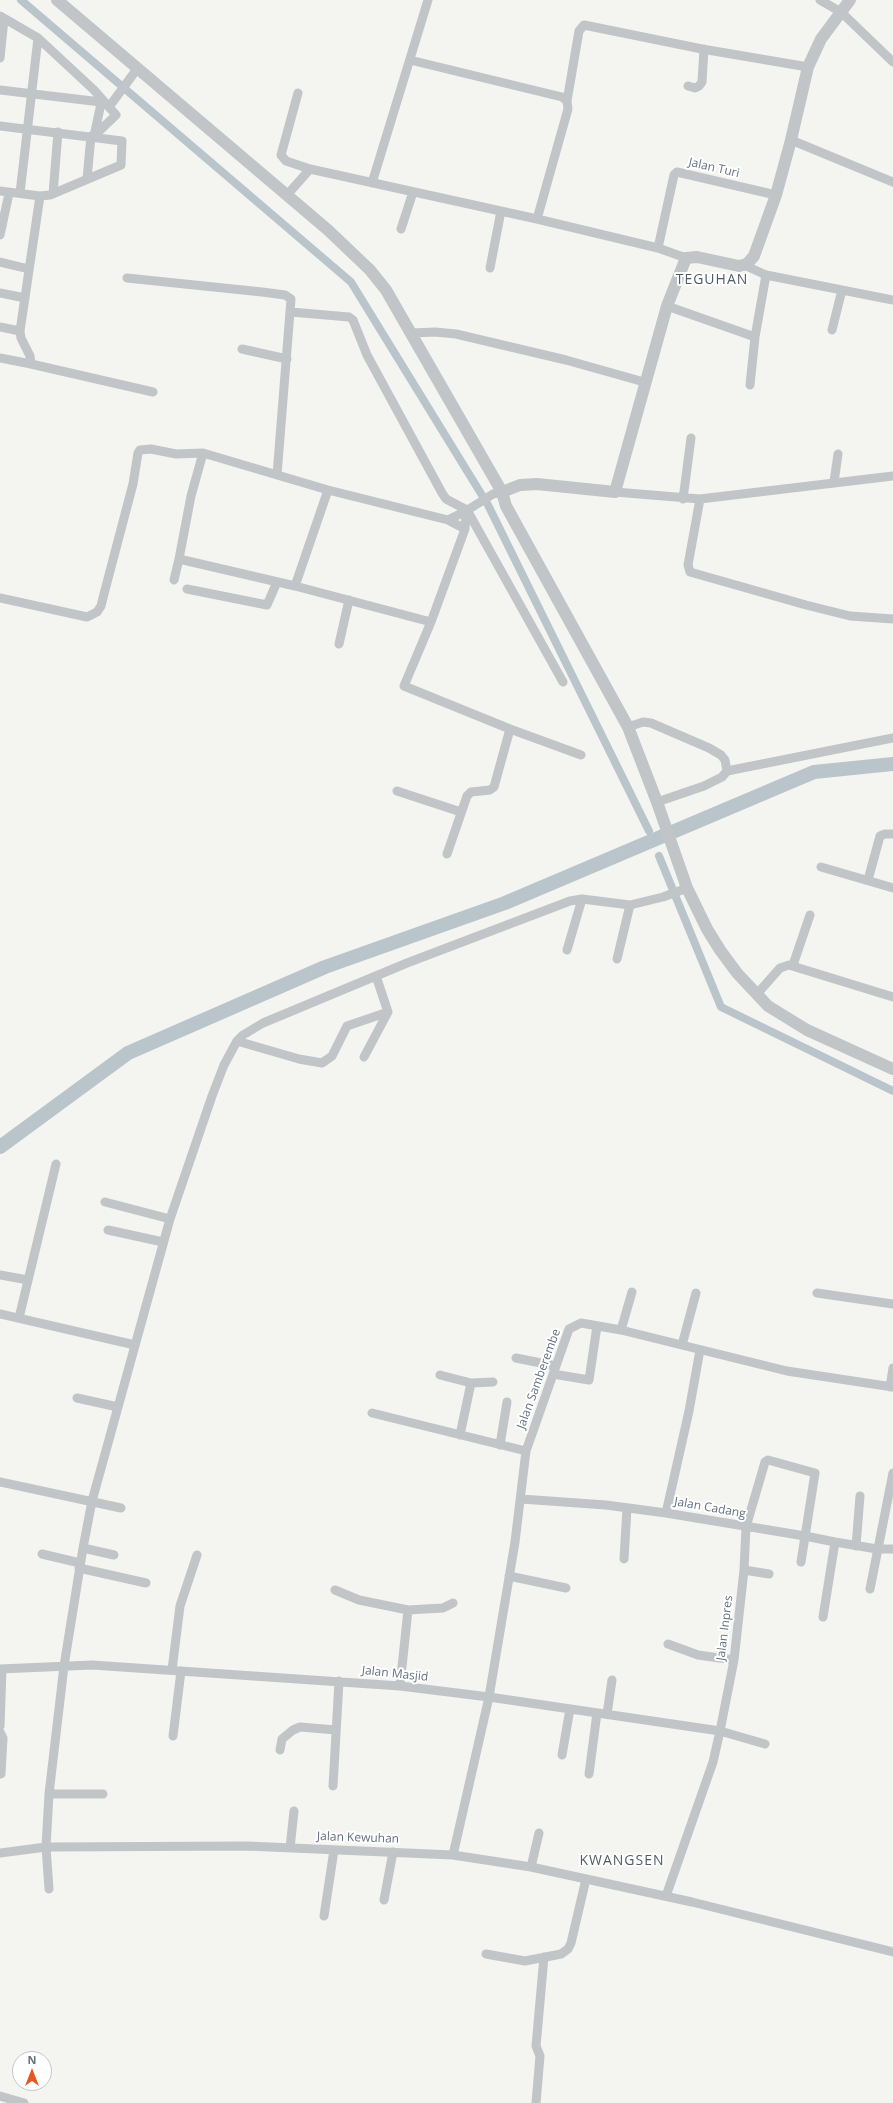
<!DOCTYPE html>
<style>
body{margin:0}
#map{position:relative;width:893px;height:2103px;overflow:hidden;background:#f4f4f0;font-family:"Open Sans",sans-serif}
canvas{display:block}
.north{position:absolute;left:12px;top:2051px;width:40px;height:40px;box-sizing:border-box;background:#fff;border:1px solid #c1c7cd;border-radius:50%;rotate:0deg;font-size:11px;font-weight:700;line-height:16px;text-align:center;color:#637281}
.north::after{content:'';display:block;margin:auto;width:14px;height:18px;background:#e25922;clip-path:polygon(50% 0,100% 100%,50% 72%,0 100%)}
</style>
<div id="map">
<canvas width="893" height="2103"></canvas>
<div class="north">N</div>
</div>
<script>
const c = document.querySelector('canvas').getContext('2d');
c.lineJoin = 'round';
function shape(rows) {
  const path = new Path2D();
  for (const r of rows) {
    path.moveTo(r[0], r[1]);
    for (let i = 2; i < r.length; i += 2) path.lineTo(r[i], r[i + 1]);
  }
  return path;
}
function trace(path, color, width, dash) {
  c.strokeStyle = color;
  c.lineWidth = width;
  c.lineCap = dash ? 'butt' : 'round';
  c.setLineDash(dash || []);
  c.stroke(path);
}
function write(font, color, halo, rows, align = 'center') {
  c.font = font + ' "Open Sans",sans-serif';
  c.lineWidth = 4;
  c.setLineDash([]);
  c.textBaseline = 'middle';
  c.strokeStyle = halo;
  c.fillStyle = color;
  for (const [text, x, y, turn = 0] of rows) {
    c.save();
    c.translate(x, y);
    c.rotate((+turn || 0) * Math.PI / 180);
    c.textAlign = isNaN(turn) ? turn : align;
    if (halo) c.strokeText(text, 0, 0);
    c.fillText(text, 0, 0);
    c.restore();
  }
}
trace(shape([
 [21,0,351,282,488,505,649,831],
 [659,856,721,1007,893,1091]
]), '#bac5cb', 8);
trace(shape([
 [0,1147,128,1053,325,967,505,903,814,772,893,764]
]), '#bac5cb', 14);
trace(shape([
 [820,0,841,12,893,62],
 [0,16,38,38,94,90,116,115,94,136],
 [0,58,4,19],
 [410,60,562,97,567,101,568,109,537,219],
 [688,86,695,88,699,86,702,82,704,49],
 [0,90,101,102],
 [298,93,281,155,286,161,310,169],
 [567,101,579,31,584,25,702,49,808,67],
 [109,107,137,69],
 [0,126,122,141,121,165,50,195,40,196,0,191],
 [94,136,102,99],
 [791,140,893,182],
 [87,179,91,136],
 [372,183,428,0],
 [20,193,38,38],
 [53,194,58,132],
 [287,195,310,169,537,219,658,248,686,258],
 [40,196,20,331,21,338,30,356,31,364,153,392],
 [401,229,413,192],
 [0,235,8,198],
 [658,248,674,175,677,172,776,195],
 [0,262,29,269],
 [744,265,766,275,893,300],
 [490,268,501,211],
 [127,278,262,292,285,295,291,299,277,475],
 [0,293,25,298],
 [667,306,755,337],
 [291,312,349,317,353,320,367,355,442,493,446,499,467,510,563,682],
 [0,327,20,331],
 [832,330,842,290],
 [412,333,435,332,456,334,566,360,644,382],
 [242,349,287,359],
 [0,358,31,364],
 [750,385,755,337,766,275],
 [203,453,191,496,179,559,295,586,431,622],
 [834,482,838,454],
 [502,492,493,494,466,511,465,529,431,622,404,686,510,729,581,755],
 [615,492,700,499,893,476],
 [683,499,691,438],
 [700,499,688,565,690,572,806,605,850,616,893,619],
 [448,520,466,511],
 [174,580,179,559],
 [295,586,328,490],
 [187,589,267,605,277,582],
 [0,598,87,617,97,612,101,606,105,590,133,484,138,453,140,450,151,449,176,454,203,453,328,490,448,520,465,529],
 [339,644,349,600],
 [628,727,643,722,651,723,709,748,721,755,725,760,727,771,722,777,704,786,657,802],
 [727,771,893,738],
 [397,791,461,812],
 [447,854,467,796,471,792,490,790,494,787,510,729],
 [821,867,893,888],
 [868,880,880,836,885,834,893,834],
 [567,950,582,899],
 [617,959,630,905],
 [793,965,810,915],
 [757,994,780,968,789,965,893,997],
 [237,1041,299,1059,322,1063,332,1056,347,1026,388,1012],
 [364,1057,388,1012,376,976],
 [105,1202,170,1219],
 [108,1230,163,1242],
 [0,1275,28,1280],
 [817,1293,893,1304],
 [0,1314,135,1345],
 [19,1318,56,1164],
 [621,1330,632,1292],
 [682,1345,696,1293],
 [516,1358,556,1366],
 [553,1374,589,1380,597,1326],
 [440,1375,471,1383],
 [890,1387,893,1368],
 [77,1398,118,1407],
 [372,1413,526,1451],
 [460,1435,471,1383,493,1382],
 [500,1445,507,1402],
 [0,1482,121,1508],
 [521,1499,606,1505,666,1513,805,1536,835,1542,877,1549,893,1549],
 [666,1513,689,1411,700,1350],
 [856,1546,860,1496],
 [83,1548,114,1555],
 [42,1554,80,1563],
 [624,1559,627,1508],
 [79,1568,146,1583],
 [744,1570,769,1574],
 [509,1576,566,1588],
 [870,1589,893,1473],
 [335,1590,359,1600,408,1610,443,1608,453,1603],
 [823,1617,835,1542],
 [668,1644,698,1655,734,1660],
 [0,1669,92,1665,400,1686,489,1697,720,1731,765,1744],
 [172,1670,180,1606,197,1555],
 [400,1686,408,1610],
 [607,1714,612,1680],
 [0,1726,2,1669],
 [0,1732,3,1738,1,1774],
 [173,1736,181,1671],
 [280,1750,282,1739,293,1730,300,1727,336,1730],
 [562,1755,570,1709],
 [589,1774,597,1713],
 [333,1786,339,1681],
 [49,1794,103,1794],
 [290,1848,294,1811],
 [0,1853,46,1847,49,1794,64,1666,83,1548,92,1501,170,1219,212,1096,224,1065,237,1041,243,1035,263,1023,407,963,570,901,582,899,630,905,663,897,687,888],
 [453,1855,489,1697,515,1542,526,1451,569,1329,581,1323,621,1330,787,1371,893,1387],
 [531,1867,539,1833],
 [49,1889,46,1847,247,1846,453,1855,531,1867,692,1902,893,1952],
 [666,1896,713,1762,720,1731,734,1660,744,1570,746,1527,765,1462,768,1460,815,1473,801,1562],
 [384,1900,393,1852],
 [324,1916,334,1850],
 [486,1954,525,1961,561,1954,568,1949,571,1943,586,1879],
 [0,2096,24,2103],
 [536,2103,540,2056,536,2046,544,1957]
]), '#c1c5c8', 9);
trace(shape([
 [57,0,328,230,370,270,386,290,502,492,506,506,628,727,657,802,687,888,707,929,720,950,737,973,768,1006,807,1030,893,1069],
 [502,492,520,485,537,484,615,492,667,306,686,258,697,257,739,266,747,264,754,256,776,195,791,140,808,67,821,39,850,0]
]), '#c1c5c8', 12);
write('12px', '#637281', '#fff', [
 ["Jalan Turi",714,168,13],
 ["Jalan Samberembe",539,1379,-70],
 ["Jalan Cadang",710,1508,10],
 ["Jalan Inpres",725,1628,-83],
 ["Jalan Masjid",395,1674,6],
 ["Jalan Kewuhan",358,1838,2]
]);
c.letterSpacing = '1px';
write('14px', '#515c66', '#fff', [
 ["TEGUHAN",712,280],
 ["KWANGSEN",622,1861]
]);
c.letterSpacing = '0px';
</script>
